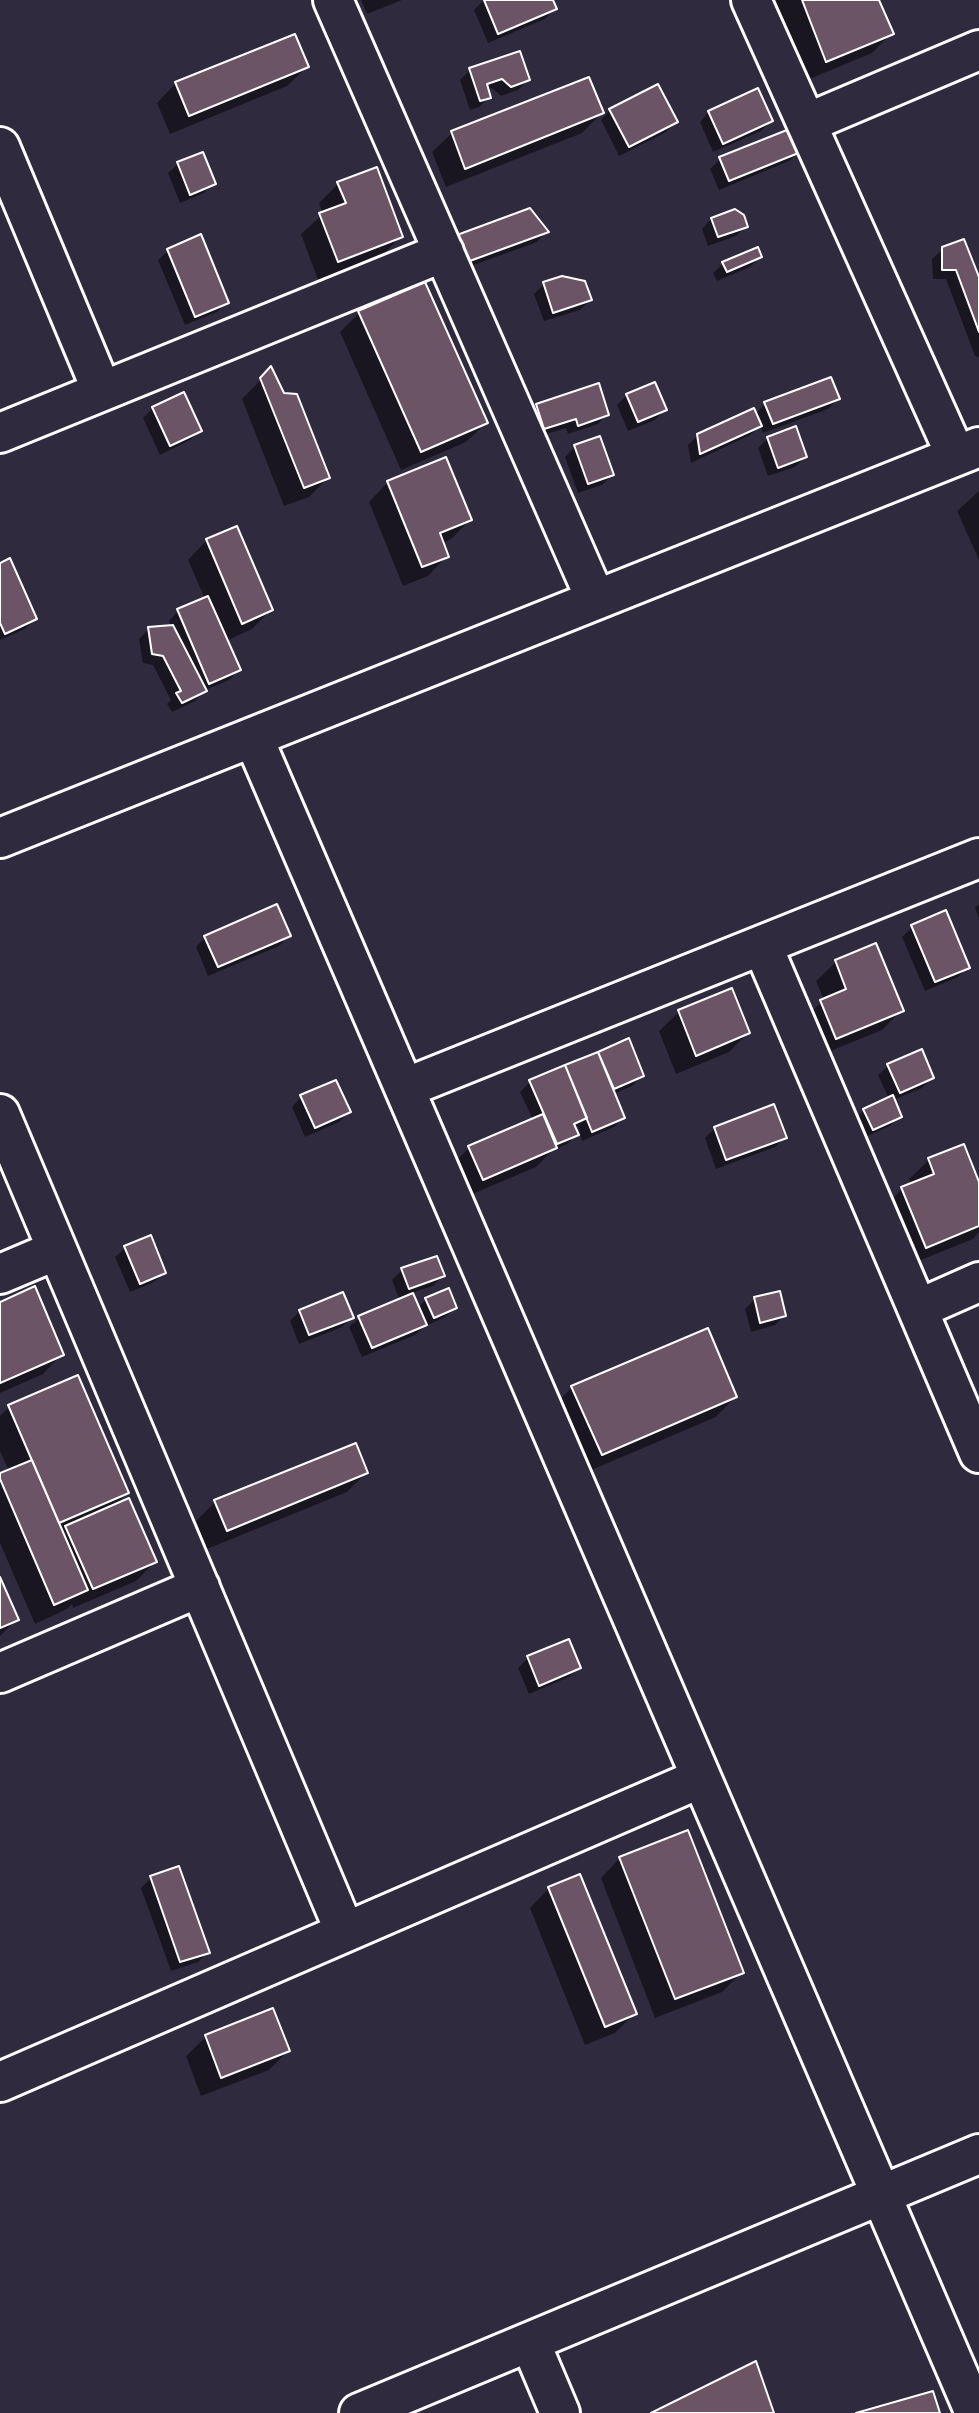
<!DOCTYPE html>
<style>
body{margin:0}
canvas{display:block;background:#2f2a3d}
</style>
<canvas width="979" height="2413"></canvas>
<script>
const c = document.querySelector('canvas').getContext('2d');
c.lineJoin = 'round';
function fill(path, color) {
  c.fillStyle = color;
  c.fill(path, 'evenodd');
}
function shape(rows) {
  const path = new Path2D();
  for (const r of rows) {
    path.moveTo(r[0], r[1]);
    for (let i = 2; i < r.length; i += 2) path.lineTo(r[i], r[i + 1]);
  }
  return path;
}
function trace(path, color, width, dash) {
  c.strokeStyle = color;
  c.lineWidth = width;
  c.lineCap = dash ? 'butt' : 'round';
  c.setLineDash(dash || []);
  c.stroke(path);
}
fill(shape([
 [361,0,402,0,367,14],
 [484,0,551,0,555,9,545,19,488,43,474,10],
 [774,0,878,0,892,33,872,53,807,80],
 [307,67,287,86,170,134,157,103,176,83],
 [470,70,528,80,518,90,501,96,492,88,487,90,489,97,479,107,470,110,460,80],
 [610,110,676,122,666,132,619,156,601,120],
 [709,112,771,121,761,131,713,152,700,122],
 [602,113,582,133,446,187,432,152,452,133],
 [799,152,789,161,719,190,710,169,720,159],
 [178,164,214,183,204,193,180,203,168,173],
 [338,184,401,236,382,256,318,280,301,234,323,214,319,203],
 [711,219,746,226,736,236,708,246,702,229],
 [546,232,537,242,457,271,448,246],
 [943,249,979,282,979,357,975,356,946,279,933,279,932,259],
 [168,251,227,302,217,312,185,325,158,260],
 [760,257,750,267,717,281,713,273,723,264],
 [544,284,590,300,580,310,544,321,534,294],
 [359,313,486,423,466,442,401,470,340,332],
 [271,369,328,478,309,497,284,506,242,399],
 [830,379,838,399,828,409,763,433,760,426,750,435,691,463,688,445,698,435,755,414,765,404],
 [627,395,665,410,655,420,628,431,617,405],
 [537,405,607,414,598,424,568,434,566,428,534,438,527,415],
 [153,408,200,431,190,440,160,455,143,418],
 [768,438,805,457,795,467,768,476,758,448],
 [575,447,612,475,602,485,578,493,565,457],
 [388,482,470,520,451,539,442,543,447,556,428,576,403,586,369,502],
 [979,491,979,560,957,511],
 [207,540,271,610,252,629,226,641,239,670,229,680,205,690,195,701,172,712,167,704,171,700,153,665,143,663,139,639,149,629,171,627,169,621,178,611,205,599,188,560],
 [0,565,35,619,25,629,0,640],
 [979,904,979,918,975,908],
 [912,927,968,967,958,977,925,991,902,937],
 [289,936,279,946,208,976,196,947,205,937],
 [836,962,902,1010,882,1030,816,1057,801,1021,824,1000,816,981],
 [679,1012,748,1033,729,1052,676,1074,659,1031],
 [628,1041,642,1076,632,1086,613,1094,623,1118,614,1127,582,1141,578,1126,574,1128,577,1134,567,1144,553,1150,536,1167,463,1198,450,1167,469,1148,533,1120,520,1092,530,1082],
 [888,1066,932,1078,922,1088,893,1100,900,1116,890,1126,863,1138,855,1120,864,1110,889,1099,878,1075],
 [301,1097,349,1112,339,1122,305,1137,292,1107],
 [715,1128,785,1137,775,1147,716,1169,705,1138],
 [929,1160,979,1186,979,1232,973,1239,906,1266,883,1208,902,1189,912,1185,909,1179],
 [125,1248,164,1273,154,1282,130,1292,115,1257],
 [402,1270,443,1276,433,1286,411,1293,418,1308,426,1299,455,1308,445,1317,424,1327,415,1335,362,1357,349,1327,359,1318,400,1301,392,1280],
 [755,1299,785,1315,775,1325,751,1332,745,1309],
 [0,1304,62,1354,43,1374,0,1393],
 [300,1311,351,1318,342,1327,299,1344,290,1321],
 [572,1387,735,1397,716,1417,582,1474,553,1407],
 [9,1407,127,1493,114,1506,155,1562,136,1581,73,1608,72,1604,67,1609,35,1624,0,1543,0,1475,9,1471,0,1451,0,1416],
 [366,1473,347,1492,207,1549,196,1521,215,1502],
 [0,1582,17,1619,0,1636],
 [528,1658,579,1668,569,1677,529,1694,518,1668],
 [620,1858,742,1972,722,1992,655,2018,601,1878],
 [151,1878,208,1952,198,1962,171,1971,141,1888],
 [549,1888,634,2014,615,2033,585,2045,530,1908],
 [206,2037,288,2051,269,2070,201,2096,186,2056]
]), '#0007');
const building = shape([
 [484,0,553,0,557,9,498,34,484,0],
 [802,0,879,0,894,34,826,62,802,0],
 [295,34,309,67,189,116,175,82,295,34],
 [520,51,530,80,511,87,502,79,487,84,491,98,480,101,469,68,520,51],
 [589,77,604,113,465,169,451,131,589,77],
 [658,84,678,122,629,147,609,109,658,84],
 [758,88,773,121,723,144,708,111,758,88],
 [792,128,801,152,729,181,719,157,792,128],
 [203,152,216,184,190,195,177,162,203,152],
 [377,167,403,237,338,262,319,213,346,203,337,182,377,167],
 [530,208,549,232,467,262,457,235,530,208],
 [735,209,744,215,748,227,718,237,711,218,735,209],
 [201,234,229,303,195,317,167,249,201,234],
 [964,239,979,277,979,332,956,270,942,270,942,247,964,239],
 [758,247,762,257,727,272,722,262,758,247],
 [562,276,585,281,592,300,553,313,543,282,562,276],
 [425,282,488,423,421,452,358,311,425,282],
 [271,366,284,393,297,394,330,478,304,488,260,378,271,366],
 [831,377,840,399,773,424,764,402,831,377],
 [655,382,667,410,638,422,626,394,655,382],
 [599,383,609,415,578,426,576,419,544,429,536,404,599,383],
 [184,392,202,431,170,446,152,407,184,392],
 [754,408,762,426,700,454,697,434,754,408],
 [796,426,807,457,778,468,767,437,796,426],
 [600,436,614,475,588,484,574,445,600,436],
 [446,457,472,520,440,533,449,557,422,567,387,481,446,457],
 [237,526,273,610,242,624,206,539,237,526],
 [10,558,37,619,5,634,0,623,0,563,10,558],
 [208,596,241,670,209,684,177,609,208,596],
 [173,625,207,691,182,703,176,693,181,691,163,656,152,654,148,627,173,625],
 [277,904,291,936,218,967,204,936,277,904],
 [946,910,970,968,935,982,911,925,946,910],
 [876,943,904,1011,836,1039,820,1000,846,989,835,960,876,943],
 [732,988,750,1033,696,1056,678,1010,732,988],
 [629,1038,644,1076,614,1089,598,1052,629,1038],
 [922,1049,934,1078,900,1093,887,1064,922,1049],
 [598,1052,625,1118,592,1132,565,1065,598,1052],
 [565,1065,587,1118,574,1124,579,1135,557,1144,529,1080,565,1065],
 [336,1080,351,1112,315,1128,300,1095,336,1080],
 [893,1095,902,1117,873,1130,863,1109,893,1095],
 [774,1104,787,1138,726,1160,714,1127,774,1104],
 [543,1114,557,1148,483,1180,468,1146,543,1114],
 [964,1144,979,1182,979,1226,926,1248,901,1187,934,1174,928,1158,964,1144],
 [151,1235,166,1273,140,1284,124,1246,151,1235],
 [437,1256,445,1276,409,1289,401,1268,437,1256],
 [35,1286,64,1355,0,1383,0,1302,35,1286],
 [449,1288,457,1308,434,1318,425,1298,449,1288],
 [780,1291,786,1316,760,1323,754,1297,780,1291],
 [343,1292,354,1318,309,1335,299,1310,343,1292],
 [413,1293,427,1325,372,1348,358,1316,413,1293],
 [708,1328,737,1397,602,1455,571,1386,708,1328],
 [78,1375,129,1493,59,1523,8,1405,78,1375],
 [356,1443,368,1473,227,1531,214,1500,356,1443],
 [32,1460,88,1590,54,1605,0,1479,0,1473,32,1460],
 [129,1498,157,1562,93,1589,65,1526,129,1498],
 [0,1577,19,1620,0,1628,0,1577],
 [569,1639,581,1668,539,1686,527,1656,569,1639],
 [688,1830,744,1973,675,1999,619,1857,688,1830],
 [179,1866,210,1953,180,1962,150,1876,179,1866],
 [580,1874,637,2014,605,2027,548,1887,580,1874],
 [273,2008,290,2051,221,2078,205,2035,273,2008],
 [756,2361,774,2413,651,2413,756,2361],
 [933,2391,940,2413,856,2413,933,2391]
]);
fill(building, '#6a5466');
trace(building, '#fff', 2);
const minor = shape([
 [333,0,596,600],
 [751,0,956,456],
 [807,123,979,50],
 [0,147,102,391],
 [0,433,444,252],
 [253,737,975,2413],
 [0,838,979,447],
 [762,945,979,1453],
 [405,1088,979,858],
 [0,1114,345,1932],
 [0,1274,57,1250],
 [918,1309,979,1282],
 [0,1673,200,1587],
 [0,2082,701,1778],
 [530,2342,560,2413],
 [359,2413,979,2154]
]);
trace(minor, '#fff', 44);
trace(minor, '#2f2a3d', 38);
</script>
